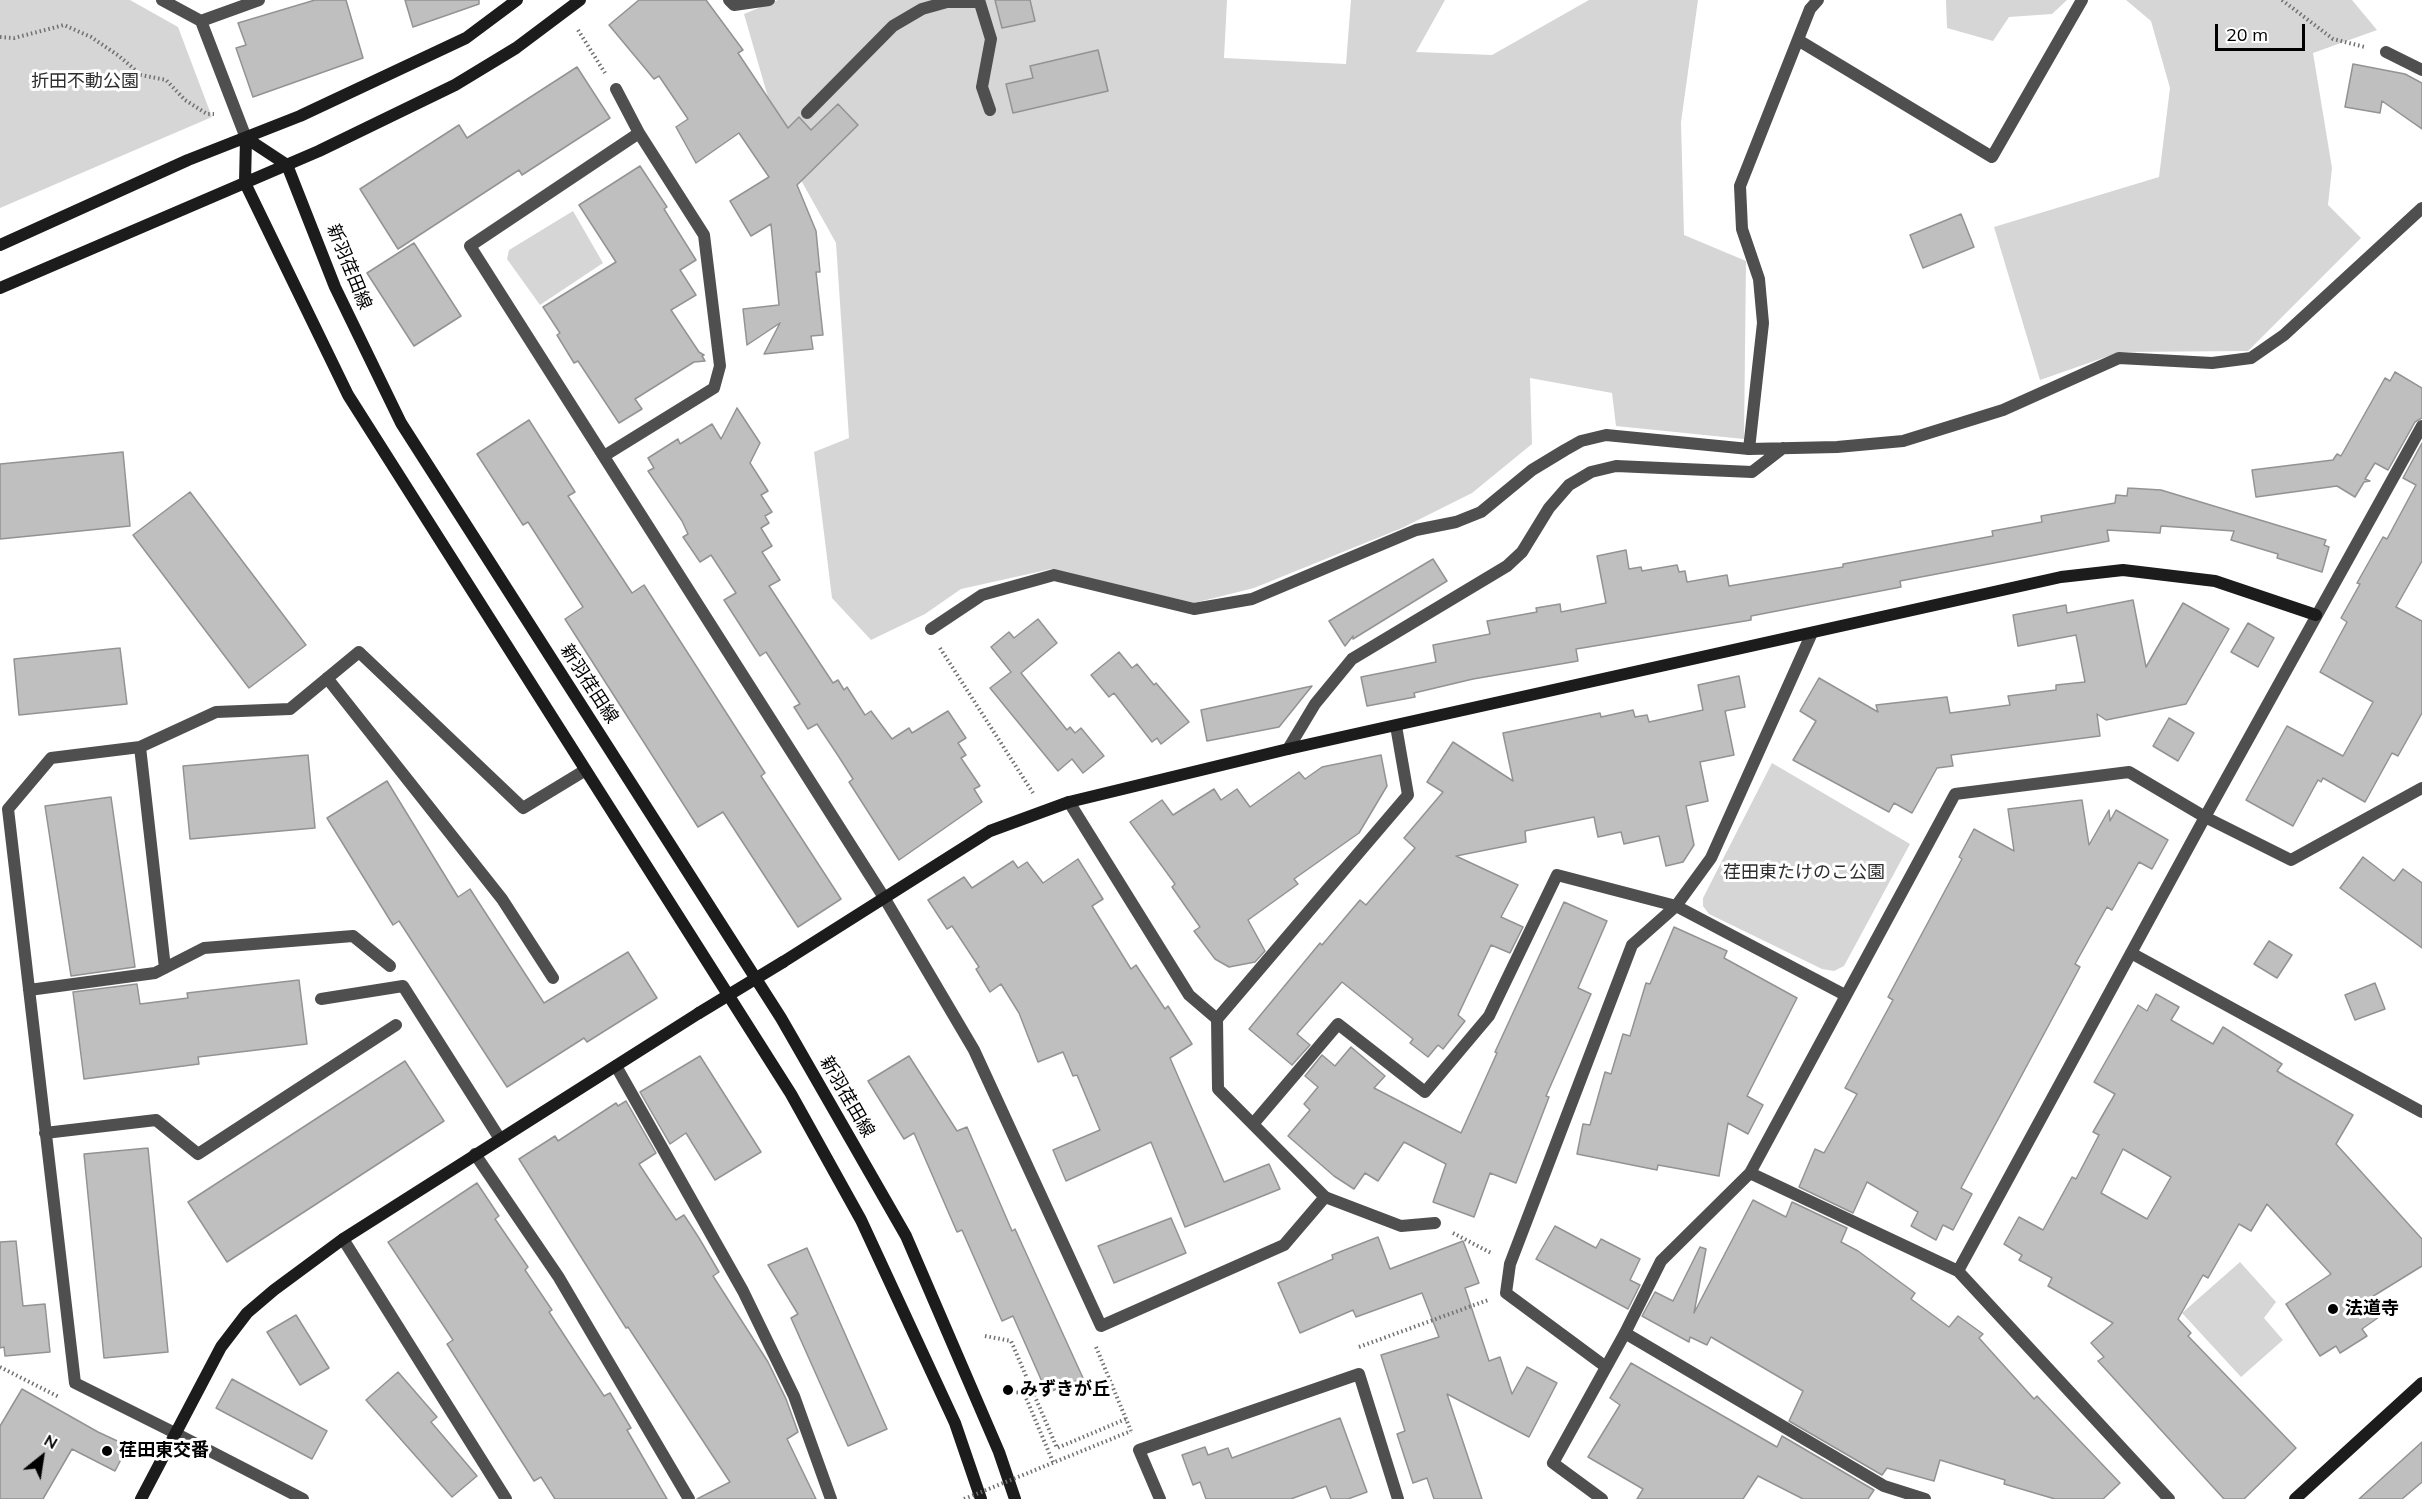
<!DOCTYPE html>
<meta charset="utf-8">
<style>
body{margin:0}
#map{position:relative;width:2422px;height:1499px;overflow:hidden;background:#fff;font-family:Mulish,sans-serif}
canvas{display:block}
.north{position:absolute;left:12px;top:1427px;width:60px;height:60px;-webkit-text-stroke:4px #fff;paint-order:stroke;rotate:30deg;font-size:16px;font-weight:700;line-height:24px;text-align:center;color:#000}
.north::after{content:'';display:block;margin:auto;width:21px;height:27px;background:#000;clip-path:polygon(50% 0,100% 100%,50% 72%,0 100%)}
.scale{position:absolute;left:2215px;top:24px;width:90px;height:27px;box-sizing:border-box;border:3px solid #000;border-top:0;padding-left:8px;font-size:18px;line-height:21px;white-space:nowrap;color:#000;-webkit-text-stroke:4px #fff;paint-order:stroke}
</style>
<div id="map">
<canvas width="2422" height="1499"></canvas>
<div class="north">N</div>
<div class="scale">20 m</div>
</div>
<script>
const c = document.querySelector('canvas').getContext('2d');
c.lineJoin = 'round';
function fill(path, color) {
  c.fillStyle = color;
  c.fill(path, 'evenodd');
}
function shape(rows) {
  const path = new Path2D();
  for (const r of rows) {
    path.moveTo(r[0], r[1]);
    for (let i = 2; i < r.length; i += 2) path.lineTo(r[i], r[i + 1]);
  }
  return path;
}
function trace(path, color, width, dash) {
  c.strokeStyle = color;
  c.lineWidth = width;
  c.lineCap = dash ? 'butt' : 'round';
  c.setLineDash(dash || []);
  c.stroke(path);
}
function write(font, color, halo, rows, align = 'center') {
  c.font = font + ' Mulish,"Noto Sans JP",sans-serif';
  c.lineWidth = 6;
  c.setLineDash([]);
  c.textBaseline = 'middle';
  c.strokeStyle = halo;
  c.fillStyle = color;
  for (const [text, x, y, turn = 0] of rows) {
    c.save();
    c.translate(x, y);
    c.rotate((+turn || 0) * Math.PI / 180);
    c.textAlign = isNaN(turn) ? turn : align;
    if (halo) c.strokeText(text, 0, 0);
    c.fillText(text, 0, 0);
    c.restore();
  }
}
fill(shape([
 [0,0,130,0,178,27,212,117,0,208],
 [778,0,1227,0,1224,58,1346,64,1351,0,1445,0,1416,52,1492,55,1589,0,1698,0,1681,122,1684,235,1746,261,1744,439,1616,426,1612,393,1530,378,1532,444,1472,493,1402,528,1254,588,1194,603,1051,569,961,589,925,614,871,640,832,598,814,452,849,438,836,243,782,146,744,14],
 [1946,0,2067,0,2052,14,2009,17,1993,41,1947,28],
 [2126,0,2352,0,2377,30,2313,53,2332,168,2328,205,2361,238,2248,351,2120,352,2040,380,1994,227,2159,177,2170,88,2151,21],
 [573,211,603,263,540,305,507,259,509,250],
 [1772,763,1910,844,1844,966,1834,971,1822,969,1709,914,1703,906,1703,898],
 [2240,1262,2276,1302,2264,1318,2283,1340,2241,1377,2182,1313]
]), '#d6d6d6');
const building = shape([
 [315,0,346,0,363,58,253,97,236,48,246,45,238,23,315,0],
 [405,0,479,0,479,4,413,27,405,0],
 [639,0,706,0,743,50,738,53,788,128,799,117,811,130,838,104,858,125,797,185,816,231,820,272,816,272,823,335,811,336,813,349,764,354,780,323,747,345,743,309,779,305,771,224,751,236,730,201,769,177,739,133,696,163,676,127,688,119,659,76,654,79,609,25,639,0],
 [995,0,1030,0,1035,21,1002,28,995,0],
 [1098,50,1108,91,1013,113,1006,84,1033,78,1030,66,1098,50],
 [2353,64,2405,74,2422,83,2422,129,2382,101,2380,113,2345,107,2353,64],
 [577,67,610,118,522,175,519,170,398,249,360,189,459,125,467,138,577,67],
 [640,166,667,207,664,209,696,260,680,270,696,295,671,310,699,352,704,355,702,356,705,361,694,362,635,399,642,409,619,423,578,361,574,363,557,335,560,333,543,307,616,262,579,205,640,166],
 [1961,214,1974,247,1923,268,1910,235,1961,214],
 [414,243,461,316,414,346,367,273,414,243],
 [2395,372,2422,388,2422,418,2415,422,2388,470,2375,463,2365,479,2370,481,2364,482,2355,497,2337,486,2256,497,2252,470,2333,460,2337,454,2341,456,2385,378,2390,381,2395,372],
 [737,408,760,443,750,463,768,491,761,495,772,512,765,516,769,523,761,528,772,546,762,552,780,580,769,586,833,683,838,680,844,690,847,687,865,715,871,711,892,739,909,728,912,733,948,711,966,738,958,743,966,755,961,758,980,786,974,789,982,802,899,860,849,782,853,779,837,754,817,724,808,729,794,707,800,704,766,652,760,656,724,600,736,593,711,555,700,562,683,537,688,534,682,521,648,471,654,468,648,458,678,439,680,444,712,424,721,439,737,408],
 [529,420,575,492,568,496,632,593,644,585,765,773,761,776,841,899,798,927,723,812,698,827,565,619,583,607,528,522,523,525,477,454,529,420],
 [2422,443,2422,561,2396,607,2422,621,2422,713,2398,756,2392,753,2365,802,2323,778,2321,782,2318,780,2293,826,2246,800,2287,726,2343,756,2373,702,2320,672,2347,622,2341,618,2360,584,2357,583,2383,537,2387,539,2416,485,2403,478,2422,443],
 [123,452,130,526,0,539,0,464,123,452],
 [2128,488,2161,490,2326,540,2324,545,2329,547,2322,572,2277,558,2278,554,2231,540,2234,531,2161,526,2160,533,2107,530,2109,541,1900,581,1901,587,1751,616,1751,620,1576,649,1578,661,1473,679,1414,693,1415,697,1367,706,1361,677,1436,662,1433,645,1490,634,1487,621,1537,612,1536,608,1560,604,1561,612,1606,603,1597,556,1626,550,1629,569,1641,567,1642,571,1677,565,1679,572,1685,571,1687,582,1727,575,1729,586,1843,567,1843,564,1993,536,1992,531,2042,522,2041,516,2115,503,2116,495,2127,496,2128,488],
 [190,492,306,645,249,688,133,535,190,492],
 [1433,559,1447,581,1353,639,1353,636,1345,646,1329,621,1433,559],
 [2133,600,2146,667,2183,603,2229,629,2186,704,2106,720,2097,714,2100,736,1951,755,1953,766,1937,768,1912,813,1894,803,1889,812,1793,760,1816,721,1800,711,1819,678,1878,712,1876,705,1947,697,1950,713,2010,705,2008,696,2056,690,2056,685,2085,682,2076,635,2018,646,2013,615,2066,605,2067,613,2133,600],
 [1038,619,1057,643,1021,673,1067,730,1070,727,1075,733,1081,728,1104,756,1083,773,1072,759,1058,771,990,688,1011,672,991,647,1009,632,1014,638,1038,619],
 [2248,623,2274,638,2258,667,2231,652,2248,623],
 [120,648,127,704,19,715,14,659,120,648],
 [1119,652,1132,668,1137,664,1154,685,1156,683,1189,722,1161,744,1157,738,1152,742,1114,693,1109,697,1091,675,1119,652],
 [1739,676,1745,707,1725,711,1734,755,1700,762,1708,801,1686,806,1694,845,1683,862,1666,866,1659,836,1624,844,1621,832,1598,837,1594,817,1525,831,1526,842,1456,856,1518,885,1501,917,1523,927,1510,953,1491,945,1458,1015,1465,1021,1443,1049,1438,1045,1428,1057,1410,1043,1413,1039,1342,982,1297,1034,1310,1045,1292,1065,1249,1029,1320,943,1322,945,1360,900,1366,905,1415,848,1404,838,1443,792,1427,782,1453,742,1513,781,1503,733,1600,713,1601,717,1633,710,1635,717,1647,715,1649,722,1703,710,1698,685,1739,676],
 [1312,686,1279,727,1207,741,1201,710,1312,686],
 [2169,718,2194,733,2178,761,2153,746,2169,718],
 [308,755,315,828,190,839,183,766,308,755],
 [1381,755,1387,786,1359,833,1294,879,1298,884,1248,920,1265,951,1255,962,1229,967,1215,959,1194,931,1200,927,1172,887,1175,884,1130,822,1162,800,1173,815,1214,789,1221,800,1237,789,1250,807,1299,772,1305,779,1322,767,1381,755],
 [387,781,458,897,470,889,544,1003,628,952,657,998,587,1042,584,1038,507,1087,399,921,393,925,327,818,387,781],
 [111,797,135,967,71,976,45,806,111,797],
 [2082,800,2089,845,2109,810,2110,821,2116,810,2168,840,2152,869,2139,862,2112,910,2107,907,2075,964,2080,967,1961,1188,1972,1194,1953,1230,1943,1225,1936,1240,1911,1226,1918,1212,1867,1182,1853,1213,1799,1187,1815,1149,1824,1153,1857,1094,1845,1088,1893,1000,1888,997,1962,859,1959,857,1974,829,2014,851,2008,809,2082,800],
 [2363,857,2394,881,2403,869,2422,883,2422,948,2340,888,2363,857],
 [1078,859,1103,899,1092,906,1131,969,1136,965,1165,1009,1168,1006,1192,1044,1170,1058,1224,1182,1269,1164,1280,1189,1185,1227,1151,1142,1066,1181,1053,1150,1100,1130,1077,1075,1073,1076,1063,1052,1038,1062,1019,1013,1001,984,990,992,976,969,979,967,952,926,947,929,928,900,964,877,972,888,1013,861,1018,868,1027,862,1043,883,1078,859],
 [1564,902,1607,921,1578,988,1591,994,1546,1096,1549,1097,1516,1183,1490,1173,1474,1217,1433,1202,1446,1164,1404,1142,1378,1181,1365,1173,1354,1189,1334,1176,1288,1136,1310,1110,1304,1104,1318,1087,1305,1076,1322,1055,1335,1066,1351,1047,1385,1076,1374,1088,1461,1133,1497,1053,1495,1052,1564,902],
 [1674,927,1727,951,1724,958,1797,998,1747,1096,1763,1105,1748,1134,1728,1123,1719,1176,1658,1165,1657,1170,1577,1154,1583,1124,1590,1125,1605,1072,1611,1074,1623,1034,1630,1036,1646,983,1650,984,1674,927],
 [2269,941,2292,955,2277,978,2254,964,2269,941],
 [299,980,307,1044,198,1057,199,1064,84,1079,73,992,137,984,140,1004,188,998,187,993,299,980],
 [2375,983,2385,1009,2355,1020,2345,995,2375,983],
 [2156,994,2179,1007,2171,1020,2213,1044,2223,1027,2282,1064,2277,1071,2285,1076,2353,1115,2336,1144,2422,1239,2422,1266,2367,1300,2379,1317,2362,1329,2367,1336,2340,1353,2336,1346,2320,1356,2286,1304,2331,1274,2267,1204,2251,1231,2239,1224,2208,1278,2203,1275,2178,1319,2191,1333,2188,1336,2296,1448,2244,1499,2224,1499,2098,1361,2104,1357,2091,1343,2113,1323,2048,1286,2052,1278,2019,1260,2022,1255,2004,1244,2019,1217,2043,1230,2072,1177,2076,1179,2099,1135,2093,1132,2115,1094,2094,1082,2138,1005,2147,1011,2156,994],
 [2123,1149,2171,1177,2147,1219,2101,1193,2123,1149],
 [700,1056,761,1152,715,1180,686,1133,670,1144,640,1092,700,1056],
 [909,1056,957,1131,967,1127,1012,1231,1015,1229,1083,1378,1047,1393,1013,1316,1002,1321,962,1230,957,1232,914,1133,904,1139,868,1081,909,1056],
 [405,1061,444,1121,227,1262,188,1202,405,1061],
 [626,1101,656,1153,639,1164,676,1220,684,1215,699,1238,719,1272,713,1276,768,1362,786,1399,798,1432,787,1439,816,1499,697,1499,730,1482,628,1327,626,1328,519,1159,555,1136,558,1141,616,1103,618,1106,626,1101],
 [148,1148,168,1352,104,1358,84,1154,148,1148],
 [477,1183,499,1216,495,1219,528,1267,525,1270,552,1310,549,1312,604,1396,610,1393,631,1428,627,1430,667,1499,555,1499,541,1477,534,1481,447,1344,453,1340,388,1242,477,1183],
 [1753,1200,1786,1217,1792,1202,1847,1228,1841,1242,1858,1251,1915,1293,1911,1299,1949,1327,1958,1316,1983,1334,1979,1338,2034,1399,2037,1396,2120,1483,2103,1499,2055,1499,2004,1484,2005,1480,1940,1460,1934,1481,1887,1468,1882,1475,1789,1421,1803,1391,1711,1337,1707,1345,1690,1337,1689,1342,1642,1316,1655,1292,1673,1301,1700,1247,1706,1249,1694,1313,1753,1200],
 [1171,1218,1186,1253,1114,1283,1098,1246,1171,1218],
 [1555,1226,1596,1248,1601,1239,1640,1259,1630,1280,1640,1285,1628,1309,1536,1259,1555,1226],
 [1378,1237,1390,1269,1463,1241,1479,1283,1465,1288,1489,1361,1500,1357,1512,1394,1527,1367,1557,1383,1529,1437,1447,1394,1482,1499,1434,1499,1427,1478,1413,1483,1397,1434,1405,1431,1381,1355,1439,1337,1422,1293,1356,1317,1353,1310,1300,1333,1278,1283,1333,1259,1332,1255,1378,1237],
 [16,1241,23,1306,45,1304,50,1352,5,1356,4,1347,0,1348,0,1242,16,1241],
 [807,1248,887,1429,848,1446,791,1318,798,1314,768,1265,807,1248],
 [296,1315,329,1368,300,1385,267,1332,296,1315],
 [1631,1363,1777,1447,1782,1436,1874,1490,1868,1499,1803,1499,1758,1476,1743,1499,1637,1499,1643,1489,1588,1457,1620,1405,1610,1398,1631,1363],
 [398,1372,437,1417,431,1422,477,1476,452,1497,366,1400,398,1372],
 [232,1379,327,1431,312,1459,216,1408,232,1379],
 [22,1389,98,1432,128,1446,115,1471,72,1449,43,1499,0,1499,0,1426,22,1389],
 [1340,1418,1367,1492,1348,1499,1331,1499,1326,1486,1291,1499,1206,1499,1200,1482,1193,1485,1182,1455,1205,1447,1208,1455,1228,1448,1232,1458,1340,1418],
 [2422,1442,2422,1482,2402,1499,2359,1499,2422,1442]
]);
fill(building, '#bfbfbf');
trace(building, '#939393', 1.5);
trace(shape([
 [2282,0,2333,39,2365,47],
 [578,30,605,73],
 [0,37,14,38,64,25,91,37,119,56,141,75,166,80,185,100,207,114,214,114],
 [940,648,1033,793],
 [1453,1233,1491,1253],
 [985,1336,1011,1341,1057,1448,1126,1419],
 [1096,1347,1131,1431],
 [1359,1347,1488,1300],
 [0,1367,59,1397],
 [1012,1392,1024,1393,1053,1462]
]), '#717171', 4, [1.5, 3]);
trace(shape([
 [979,0,991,39,982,87,990,110],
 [1798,40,1992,157,2082,0],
 [807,113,893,26,922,9,947,2,979,2],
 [1749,449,1763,323,1759,279,1742,229,1740,186,1810,9,1818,0],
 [327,678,502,899,553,978],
 [140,747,165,968],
 [29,990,155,973,204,948,353,936,390,966],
 [321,999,403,986,500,1139],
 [45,1133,156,1120,198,1154,396,1025],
 [1325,1197,1401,1226,1435,1223],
 [175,1433,75,1383,8,809,51,758,140,747,216,712,290,709,359,652,523,808,584,771]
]), '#4f4f4f', 12);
trace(shape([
 [162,0,201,21,246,138],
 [729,0,734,5,769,0],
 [201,21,259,0],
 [2386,52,2422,70],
 [639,133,470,246,885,899,974,1050,1101,1326,1284,1245,1325,1197,1218,1089,1217,1019,1189,995,1069,802],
 [604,456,714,388,720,366,704,235,639,133,616,89],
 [931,629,982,595,1054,575,1194,609,1252,599,1416,530,1456,522,1481,512,1532,470,1565,450,1581,441,1606,435,1749,449,1837,447,1903,441,2003,410,2119,358,2212,363,2251,358,2284,335,2422,208],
 [1288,749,1315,704,1352,659,1507,566,1522,552,1549,508,1569,485,1591,472,1616,466,1752,472,1783,448],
 [2131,953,2422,1112],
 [1217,1019,1408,795,1396,726],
 [616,1066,743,1291,794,1396,831,1499],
 [1253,1124,1338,1024,1425,1092,1489,1016,1557,875,1676,906,1845,995],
 [475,1154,558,1276,689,1499],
 [1750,1173,1958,1271],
 [343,1239,506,1499],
 [1625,1333,1884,1486,1925,1499],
 [1606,1367,1506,1293,1510,1264,1632,945,1676,906,1711,858,1811,635],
 [175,1433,303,1499],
 [1160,1499,1139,1450,1359,1374,1398,1499],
 [1602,1499,1553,1463,1625,1333,1661,1261,1750,1173,1955,794,2129,772,2205,817,2291,860,2422,788],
 [2169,1499,1958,1271,2205,817,2422,426]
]), '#4f4f4f', 12);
trace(shape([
 [246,138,287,165,335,287,401,423,781,1018,851,1140,906,1236,999,1452,1015,1499],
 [246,138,245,183,348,395,791,1094,861,1220,955,1423,981,1499],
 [0,245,188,160,300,116,466,38,517,0],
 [0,288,319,151,455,85,516,48,580,0],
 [783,962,990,831,1069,802,1288,749,2061,577,2123,570,2215,581,2316,615],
 [141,1499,221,1347,247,1313,274,1290,343,1239,699,1013],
 [2295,1499,2422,1383]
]), '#1c1c1c', 12);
trace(shape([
 [964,1499,1131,1431]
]), '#717171', 4, [1.5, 3]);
trace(shape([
 [699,1013,783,962]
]), '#1c1c1c', 12);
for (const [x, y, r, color] of [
 [2333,1309,6,"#000"],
 [1008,1390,6,"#000"],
 [107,1451,6,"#000"]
]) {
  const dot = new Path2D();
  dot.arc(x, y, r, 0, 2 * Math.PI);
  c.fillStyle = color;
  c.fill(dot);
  trace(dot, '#fff', 2);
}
write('18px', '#2d2d2d', '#fff', [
 ["折田不動公園",85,82],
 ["荏田東たけのこ公園",1804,873]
]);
write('18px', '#000', '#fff', [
 ["新羽荏田線",349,267,68],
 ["新羽荏田線",589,684,57],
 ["新羽荏田線",847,1097,60]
]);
write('bold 18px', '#000', '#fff', [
 ["法道寺",2345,1309],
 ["みずきが丘",1020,1390],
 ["荏田東交番",119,1451]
], 'left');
</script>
